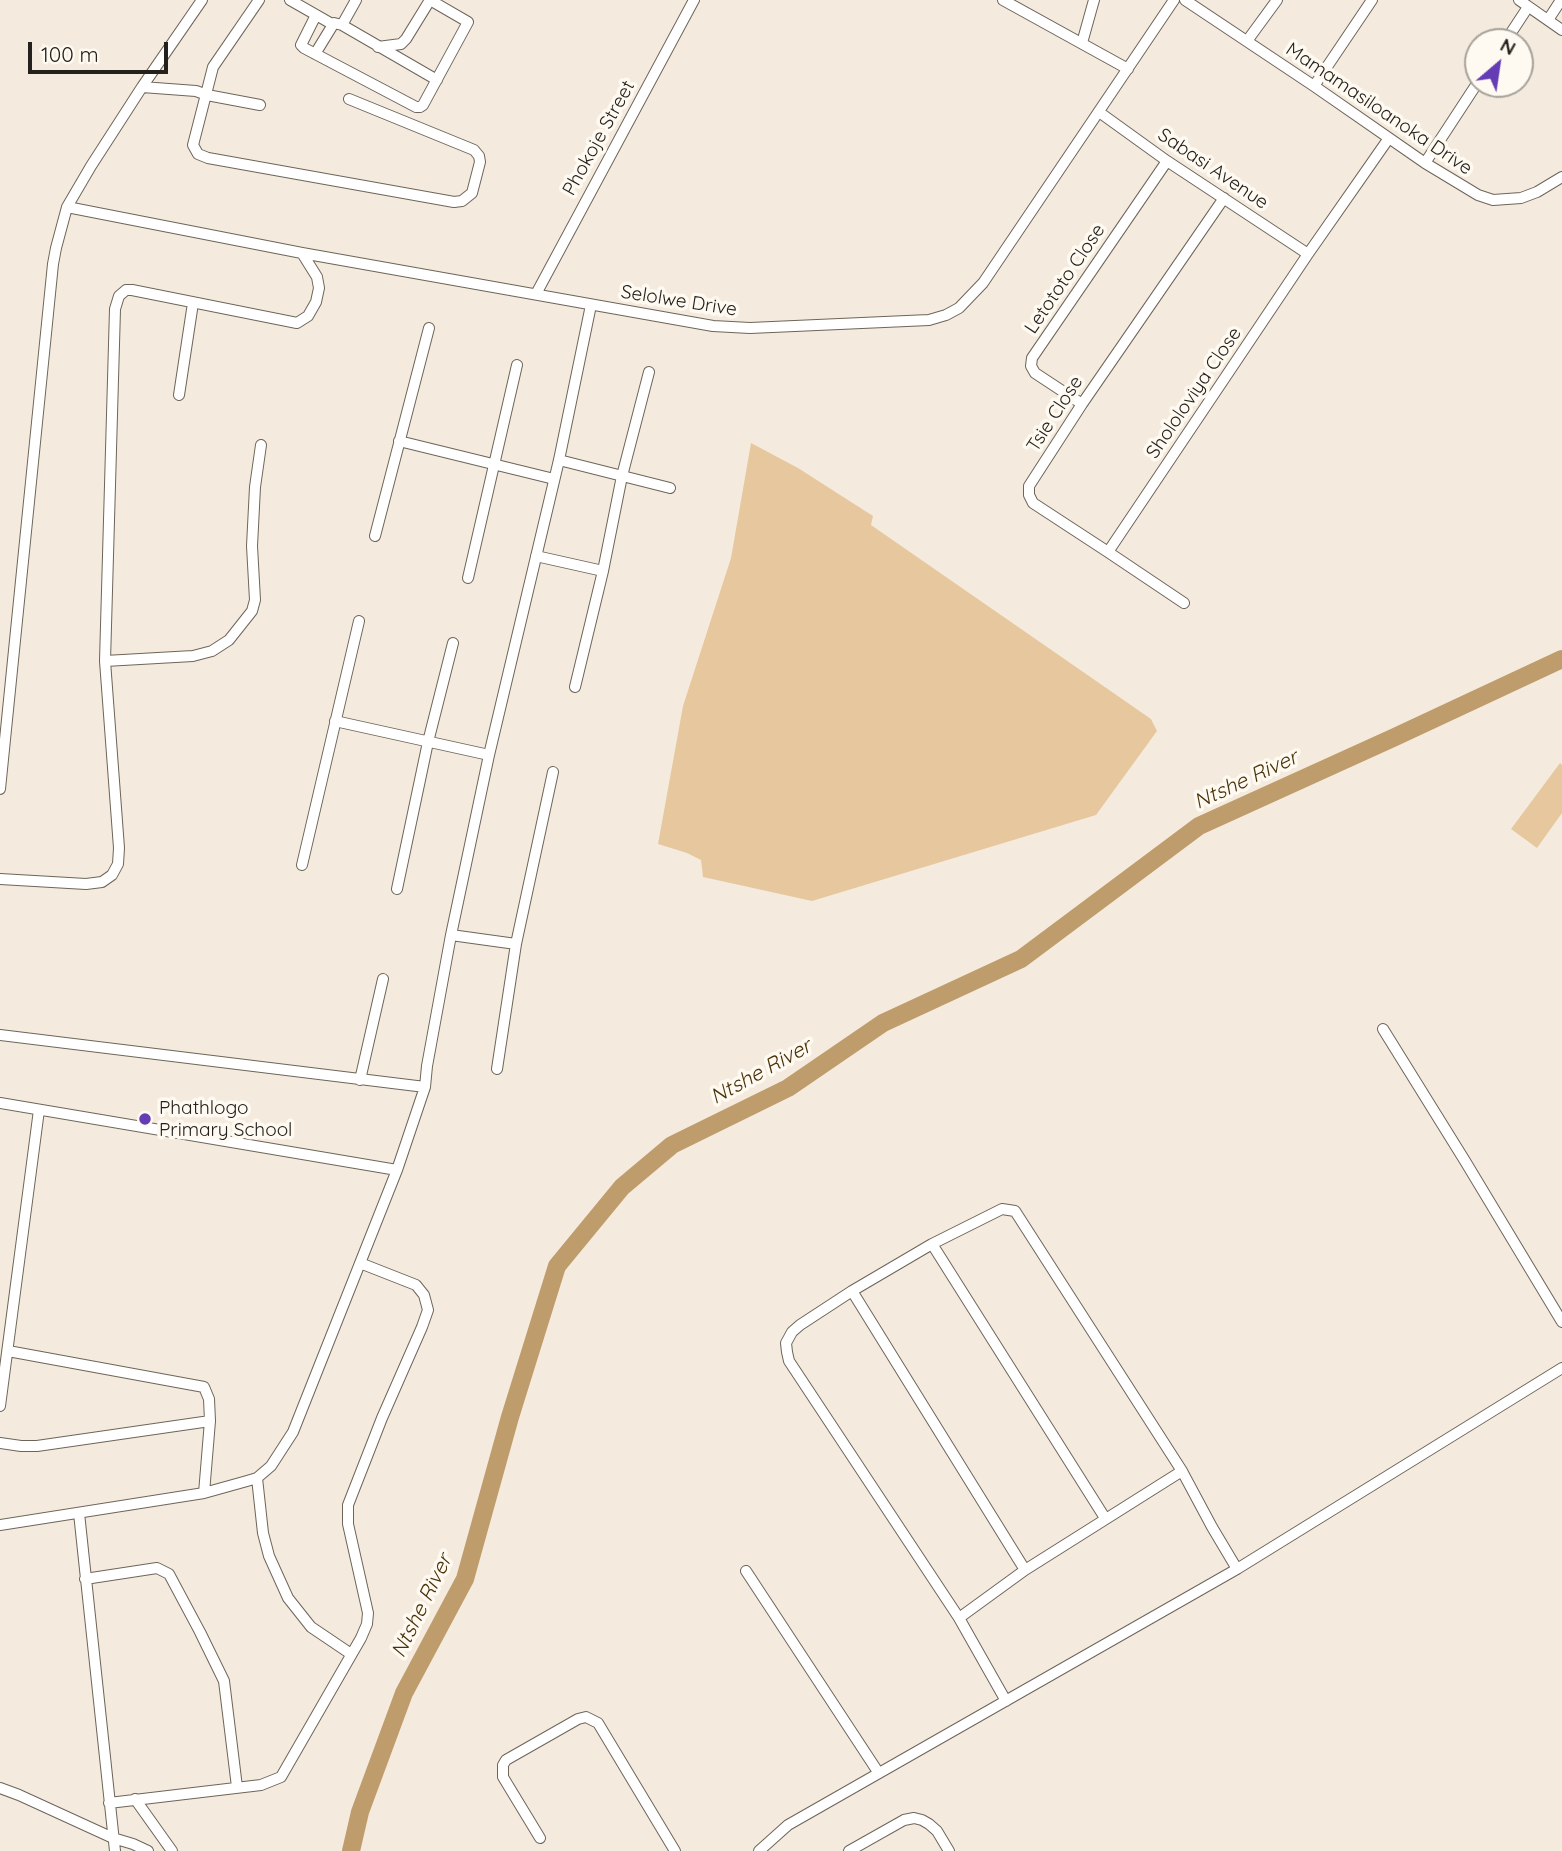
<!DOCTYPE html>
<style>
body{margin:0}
#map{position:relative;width:1562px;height:1851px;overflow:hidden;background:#f4ebde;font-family:Quicksand,sans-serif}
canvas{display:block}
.north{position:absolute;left:1464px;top:28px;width:70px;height:70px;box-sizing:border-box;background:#fef9f1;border:2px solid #a7a39c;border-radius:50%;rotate:29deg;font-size:19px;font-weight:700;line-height:28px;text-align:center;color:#24211c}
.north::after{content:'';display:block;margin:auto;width:24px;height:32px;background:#643cb4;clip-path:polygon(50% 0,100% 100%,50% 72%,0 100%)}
.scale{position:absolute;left:28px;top:42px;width:140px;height:32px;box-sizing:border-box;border:4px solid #24211c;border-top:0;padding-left:9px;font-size:21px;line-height:24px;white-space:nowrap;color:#24211c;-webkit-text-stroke:5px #fef9f1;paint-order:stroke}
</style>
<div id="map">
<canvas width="1562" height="1851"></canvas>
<div class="north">N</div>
<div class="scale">100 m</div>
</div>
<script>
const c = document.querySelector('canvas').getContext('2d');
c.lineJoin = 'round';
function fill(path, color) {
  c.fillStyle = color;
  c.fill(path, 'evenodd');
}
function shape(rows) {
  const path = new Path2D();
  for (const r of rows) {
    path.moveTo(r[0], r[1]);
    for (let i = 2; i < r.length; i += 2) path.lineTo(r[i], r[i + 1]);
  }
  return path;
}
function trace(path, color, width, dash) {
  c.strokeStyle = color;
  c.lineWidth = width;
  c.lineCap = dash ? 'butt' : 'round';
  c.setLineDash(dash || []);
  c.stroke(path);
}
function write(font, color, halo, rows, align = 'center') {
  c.font = font + ' Quicksand,sans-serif';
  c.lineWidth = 7;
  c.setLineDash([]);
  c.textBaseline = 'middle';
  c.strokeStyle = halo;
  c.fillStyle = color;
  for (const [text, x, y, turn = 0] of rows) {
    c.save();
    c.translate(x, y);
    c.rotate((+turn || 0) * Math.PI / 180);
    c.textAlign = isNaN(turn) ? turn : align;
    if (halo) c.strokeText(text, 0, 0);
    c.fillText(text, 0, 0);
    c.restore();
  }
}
fill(shape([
 [751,443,798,468,873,516,871,525,1151,719,1157,731,1096,815,812,901,703,877,701,860,687,853,658,844,683,706,731,558],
 [1560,763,1562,765,1562,813,1537,848,1511,829]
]), '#e7c89e');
trace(shape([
 [351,1851,360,1812,404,1693,465,1579,510,1417,557,1266,622,1187,672,1145,788,1088,883,1023,1021,959,1199,826,1395,737,1562,659]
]), '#bf9c6b', 18);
const minor = shape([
 [259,0,213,67,193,145,198,154,208,158,454,202,462,201,472,193,480,162,479,156,474,150,349,99],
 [290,0,332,24],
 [1003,0,1128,69],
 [1185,0,1314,86,1425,163,1478,195,1493,200,1521,198,1537,192,1562,177],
 [1519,0,1562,30],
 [316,15,301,45,304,48,416,107,420,107,423,105,468,22,430,0],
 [1548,20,1561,0],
 [342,25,356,0],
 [1247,41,1277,0],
 [1505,42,1528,7],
 [1082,43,1094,0],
 [378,47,401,44,406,39,430,0],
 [315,54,334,23,342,25,437,80],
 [1314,86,1372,0],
 [142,87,196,91,207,95,260,105],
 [1099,112,1167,161,1308,254],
 [1425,163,1478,82],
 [67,207,302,253,713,326,750,328,929,320,946,315,959,308,983,283,1174,0],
 [536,294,694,0],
 [179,395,193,303],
 [1082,404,1035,373,1031,366,1032,358,1167,161],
 [399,441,554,479],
 [559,460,670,488],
 [375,536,429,328],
 [1108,552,1308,254,1389,138],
 [536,556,603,571],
 [468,578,517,365],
 [1184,603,1108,552,1033,503,1029,495,1029,486,1082,404,1224,198],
 [105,661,193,656,212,651,229,640,252,611,255,600,252,546,255,487,261,445],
 [575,687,603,571,622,476,649,372],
 [335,721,489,755],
 [0,789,53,264,56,248,67,207,91,166,142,87,202,0],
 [302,865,359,621],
 [0,879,86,884,102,882,112,875,118,864,119,848,105,661,115,309,119,296,126,290,132,290,297,323,308,316,316,302,319,288,317,277,302,253],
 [397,889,428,742,453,643],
 [451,935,516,944],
 [1383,1029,1465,1161,1562,1322],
 [0,1035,425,1087],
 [497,1069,516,944,553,772],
 [360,1080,383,979],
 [0,1103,397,1170],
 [932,1244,1105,1518],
 [852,1291,1025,1570],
 [8,1351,204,1387,209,1399,210,1421,204,1493],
 [0,1406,39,1110],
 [0,1443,21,1446,37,1446,210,1421],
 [257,1478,263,1533,269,1556,288,1598,311,1627,351,1654],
 [79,1513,115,1851],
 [0,1525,204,1493,247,1481,257,1478,271,1466,293,1432,397,1170,425,1087,427,1066,451,935,489,755,559,460,591,305],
 [746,1571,878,1772],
 [85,1579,157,1568,169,1574,200,1632,224,1681,237,1787],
 [959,1618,1025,1570,1182,1471],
 [1006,1701,959,1618,789,1361,787,1352,786,1343,792,1332,800,1325,852,1291,932,1244,1002,1209,1015,1211,1182,1471,1212,1527,1237,1569],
 [0,1788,19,1795,113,1838,133,1844,148,1851],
 [135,1799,172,1851],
 [109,1803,261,1785,281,1777,361,1638,367,1624,368,1613,348,1524,348,1505,382,1418,422,1327,428,1310,424,1295,416,1285,360,1263],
 [540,1838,503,1777,503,1765,506,1760,578,1719,586,1717,598,1723,675,1851],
 [759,1851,788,1825,1237,1569,1562,1368],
 [849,1851,904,1820,914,1818,922,1820,929,1824,937,1831,949,1851]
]);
trace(minor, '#6d655a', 12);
trace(minor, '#fff', 10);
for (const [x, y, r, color] of [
 [145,1119,7,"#643cb4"]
]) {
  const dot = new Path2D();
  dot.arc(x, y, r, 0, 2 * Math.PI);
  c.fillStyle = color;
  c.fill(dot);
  trace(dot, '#fef9f1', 2.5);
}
write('19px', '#24211c', '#fef9f1', [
 ["Mamamasiloanoka Drive",1379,109,34],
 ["Phokoje Street",599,138,-61],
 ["Sabasi Avenue",1213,169,34],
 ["Letototo Close",1065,279,-56],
 ["Selolwe Drive",679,301,9],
 ["Shololoviya Close",1194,393,-56],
 ["Tsie Close",1055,414,-57]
]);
write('19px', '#24211c', '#fef9f1', [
 ["Phathlogo",159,1108],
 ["Primary School",159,1130]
], 'left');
write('italic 21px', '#4a3209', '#fef9f1', [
 ["Ntshe River",1246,780,-25],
 ["Ntshe River",761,1072,-29],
 ["Ntshe River",422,1606,-64]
]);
</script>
